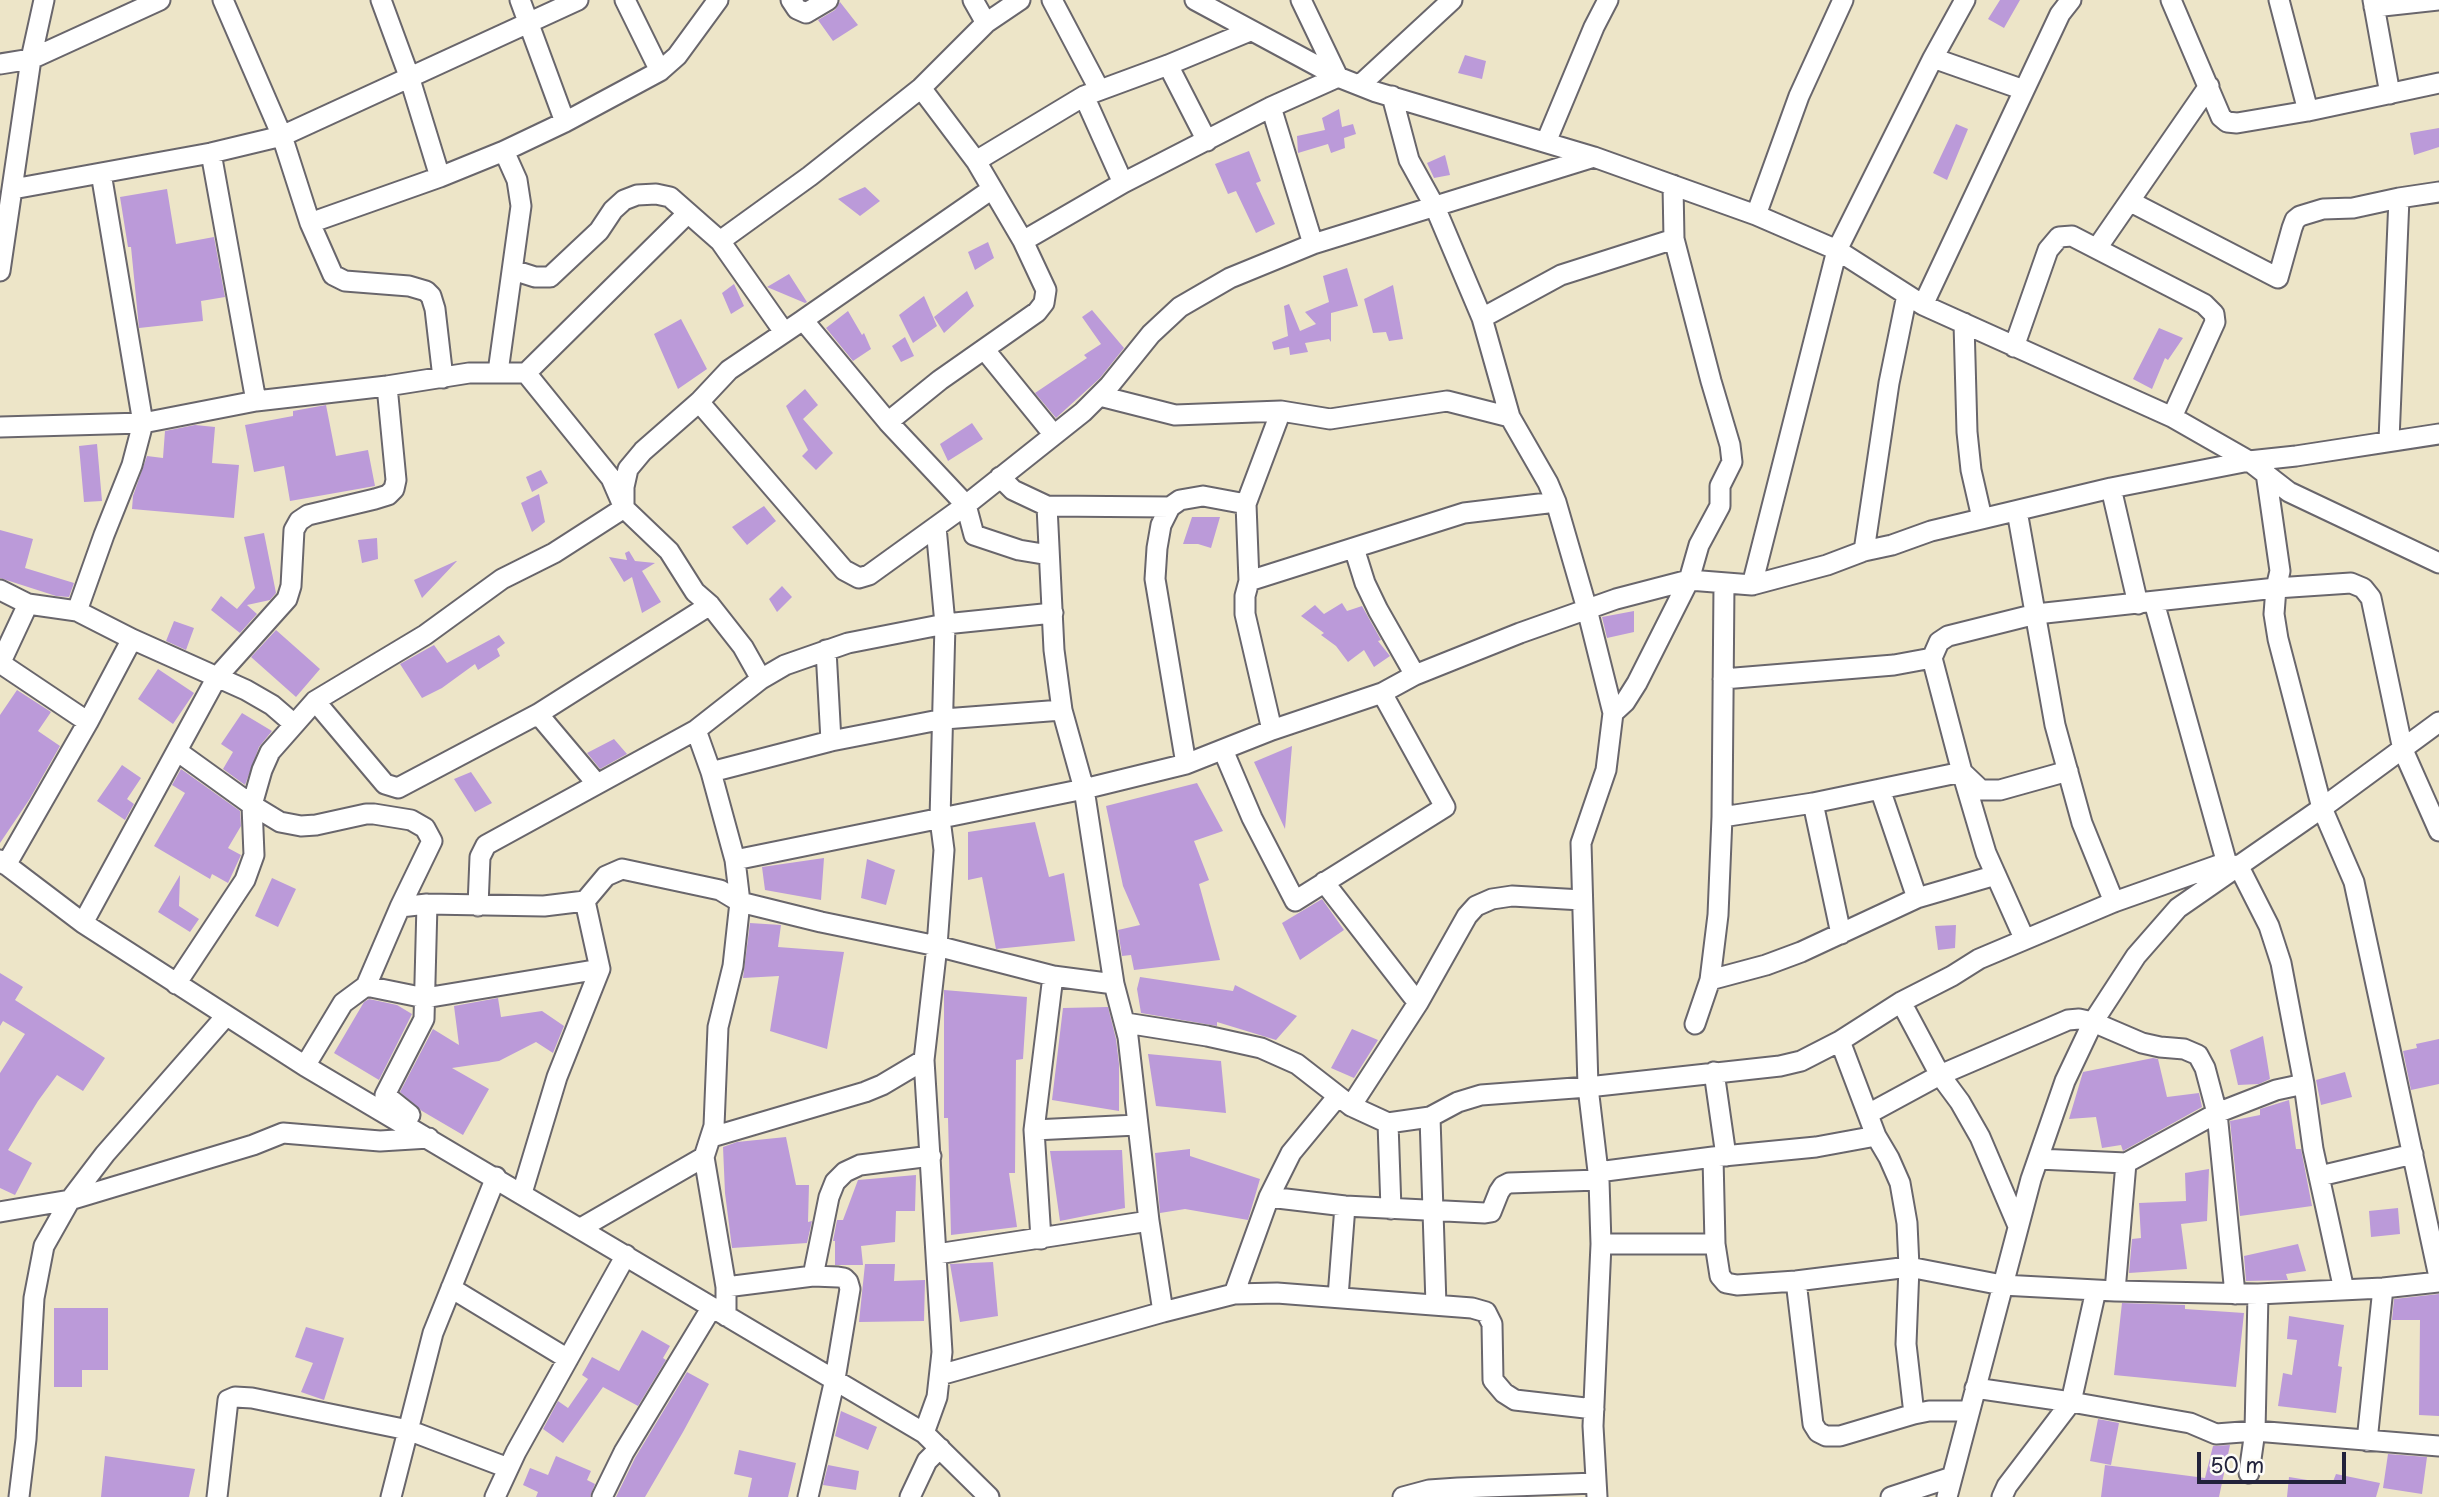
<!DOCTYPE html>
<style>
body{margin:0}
#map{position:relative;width:2439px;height:1497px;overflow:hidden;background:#ede5c8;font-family:"Playpen Sans",sans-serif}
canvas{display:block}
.scale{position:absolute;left:2197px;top:1452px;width:149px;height:32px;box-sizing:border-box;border:4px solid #22223b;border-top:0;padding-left:9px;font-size:21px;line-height:24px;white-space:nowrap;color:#22223b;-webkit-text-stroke:5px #fdfcf7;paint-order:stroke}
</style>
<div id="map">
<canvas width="2439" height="1497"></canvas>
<div class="scale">50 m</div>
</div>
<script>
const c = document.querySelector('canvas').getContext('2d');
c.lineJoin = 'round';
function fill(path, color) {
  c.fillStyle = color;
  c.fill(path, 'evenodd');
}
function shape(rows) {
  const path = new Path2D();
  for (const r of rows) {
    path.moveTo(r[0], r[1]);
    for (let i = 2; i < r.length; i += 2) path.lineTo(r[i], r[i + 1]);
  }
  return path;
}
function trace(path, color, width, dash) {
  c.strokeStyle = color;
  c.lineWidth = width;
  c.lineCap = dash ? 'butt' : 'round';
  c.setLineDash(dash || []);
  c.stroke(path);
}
fill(shape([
 [2000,0,2020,0,2004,28,1988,19],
 [840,2,858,25,833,41,818,20,835,10],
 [1465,55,1486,61,1482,79,1458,73],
 [1339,109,1342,127,1353,124,1356,134,1344,138,1345,148,1331,153,1328,144,1298,153,1297,136,1325,130,1322,118],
 [1956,124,1968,129,1947,180,1933,173],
 [2439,128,2439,147,2414,155,2410,133],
 [1249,151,1261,181,1256,183,1275,224,1256,233,1236,191,1228,194,1215,164],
 [1445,155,1450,175,1434,178,1427,163],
 [865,187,880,201,860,216,838,199],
 [167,189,176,244,214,237,225,297,201,301,203,321,139,328,131,247,128,247,120,197],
 [988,242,994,258,975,270,968,252],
 [1347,268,1358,306,1331,313,1331,342,1329,339,1305,343,1308,352,1290,355,1289,347,1274,350,1272,342,1288,336,1284,306,1289,304,1300,331,1316,324,1305,312,1329,302,1323,276],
 [789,274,807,302,805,303,767,287],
 [734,284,744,306,731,314,722,293],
 [1393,285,1403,339,1389,341,1386,332,1373,333,1364,299],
 [967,291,974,306,944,333,934,317],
 [924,296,937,326,913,343,899,315],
 [1092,310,1124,348,1100,378,1056,418,1035,393,1087,358,1084,355,1101,344,1082,317],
 [848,311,862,335,864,333,871,349,853,361,826,328],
 [681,319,707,369,678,389,654,334],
 [2159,328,2183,338,2168,360,2165,358,2152,389,2133,379],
 [905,337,914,356,901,362,892,346],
 [805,389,818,405,803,419,833,453,816,470,802,456,808,450,786,406],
 [326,405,336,456,368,450,375,486,290,501,284,466,254,472,245,425,293,416,293,411],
 [972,423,983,439,948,461,940,444],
 [195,425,215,427,212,463,239,465,234,518,132,509,133,496,147,456,163,458,165,431],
 [97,444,102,501,84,502,79,446],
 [541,470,548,483,532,492,526,477],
 [539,494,545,522,532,532,521,503],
 [764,506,776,521,747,545,732,527],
 [1192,517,1220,517,1211,548,1198,544,1183,544],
 [0,530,33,539,25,568,74,583,69,597,56,596,0,578],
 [264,533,276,593,270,600,247,605,257,614,240,633,211,610,221,596,237,609,255,588,244,537],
 [377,538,378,559,362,563,358,540],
 [629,551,635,561,655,563,642,571,661,602,642,613,632,577,624,582,609,557,627,560,625,553],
 [456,561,457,561,422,598,414,580],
 [782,586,792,597,777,612,769,599],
 [1342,603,1347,611,1362,606,1381,640,1378,641,1390,656,1374,667,1364,650,1348,662,1336,646,1321,635,1324,633,1301,616,1315,605,1324,614],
 [1634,611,1634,632,1607,638,1602,617],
 [174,621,194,628,186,650,166,641],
 [276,630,320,669,296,697,251,657],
 [499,635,505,643,497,649,500,656,478,670,475,664,442,688,422,698,400,664,434,645,447,663],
 [158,669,194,693,173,724,138,699],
 [17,690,51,712,38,731,60,746,29,800,0,843,0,715],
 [242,713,272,731,259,747,245,785,223,769,233,752,221,744],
 [614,739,627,754,600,769,587,753],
 [1292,746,1285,829,1254,762],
 [122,765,141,778,127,799,134,804,125,820,97,801],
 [181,769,240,811,241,826,228,848,241,855,228,883,212,874,210,879,154,846,185,793,172,785],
 [471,772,492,803,475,812,454,779],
 [1197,783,1223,831,1194,841,1209,880,1199,884,1220,960,1134,970,1131,955,1122,956,1118,930,1140,925,1123,886,1106,806],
 [1035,822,1049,877,1064,873,1075,941,996,949,982,877,968,880,968,832],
 [824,858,821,900,765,890,762,867],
 [867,859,895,870,886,905,861,898],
 [180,875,179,906,199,919,190,932,158,912],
 [272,878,296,889,278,927,255,916],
 [1322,899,1344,930,1300,960,1282,923],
 [750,923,781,925,778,947,844,952,827,1049,770,1031,779,976,743,978],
 [1956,925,1955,948,1938,950,1935,926],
 [0,973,23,987,15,1000,105,1058,83,1091,57,1075,38,1101,8,1150,32,1163,15,1195,0,1188,0,1073,25,1034,3,1021,0,1026],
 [1140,977,1233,991,1235,985,1297,1016,1276,1040,1217,1022,1217,1026,1141,1013,1137,989],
 [944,990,1027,997,1023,1059,1016,1060,1015,1173,1009,1173,1017,1227,951,1235,948,1118,944,1118],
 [498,998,501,1017,542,1011,564,1026,553,1053,536,1042,499,1061,452,1068,489,1089,463,1135,422,1111,400,1092,433,1029,459,1045,454,1006],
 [369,999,397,1005,412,1014,379,1080,334,1053,364,1002],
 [1108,1007,1116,1039,1119,1064,1119,1111,1052,1100,1063,1008],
 [1352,1029,1378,1040,1354,1078,1331,1068],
 [2263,1036,2270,1079,2259,1084,2238,1085,2230,1050],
 [2439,1039,2439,1084,2411,1090,2403,1051,2417,1048,2416,1044],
 [1148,1054,1221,1061,1226,1113,1156,1106],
 [2153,1058,2158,1059,2167,1097,2199,1093,2202,1107,2123,1151,2121,1145,2102,1148,2096,1117,2069,1119,2083,1072],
 [2345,1072,2352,1097,2321,1105,2316,1080],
 [2289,1100,2296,1149,2301,1149,2312,1206,2240,1216,2230,1121,2260,1115,2260,1109],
 [786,1137,796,1185,809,1185,808,1222,812,1221,807,1243,732,1248,725,1193,723,1147,737,1142],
 [1190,1149,1190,1156,1260,1179,1248,1220,1185,1209,1160,1213,1155,1153],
 [1122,1150,1125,1208,1060,1221,1050,1151],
 [2209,1169,2207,1221,2181,1224,2187,1269,2129,1273,2132,1239,2141,1238,2139,1203,2186,1201,2185,1173],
 [916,1175,915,1211,896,1211,895,1242,861,1246,863,1265,835,1265,835,1241,833,1241,837,1220,843,1220,858,1180],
 [2398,1208,2400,1234,2371,1237,2369,1211],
 [2298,1244,2306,1271,2286,1274,2288,1280,2246,1281,2244,1256],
 [993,1262,998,1316,960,1322,950,1264],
 [865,1264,895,1264,894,1281,925,1280,924,1321,859,1322],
 [2439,1294,2439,1416,2419,1415,2420,1320,2392,1320,2394,1299],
 [2122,1303,2185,1305,2185,1309,2244,1313,2236,1387,2114,1375],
 [54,1308,108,1308,108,1370,82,1370,82,1387,54,1387],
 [2289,1316,2344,1325,2338,1366,2342,1367,2336,1413,2278,1406,2283,1373,2292,1375,2297,1340,2287,1339],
 [306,1327,344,1338,324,1400,301,1392,313,1363,295,1357],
 [642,1330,670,1346,663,1358,666,1360,638,1406,603,1387,563,1443,543,1429,558,1401,568,1408,588,1379,582,1375,592,1357,619,1371],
 [687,1372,709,1384,683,1432,645,1497,616,1497,635,1458],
 [841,1411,877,1427,868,1450,835,1436],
 [2098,1419,2119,1423,2111,1465,2090,1461],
 [2230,1445,2219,1497,2101,1497,2105,1465,2205,1478,2213,1446],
 [739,1450,796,1463,788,1497,748,1497,752,1478,734,1474],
 [2388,1454,2427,1457,2422,1494,2383,1488],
 [105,1456,195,1469,189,1497,101,1497],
 [556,1456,591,1471,587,1480,595,1484,590,1497,536,1497,538,1492,523,1485,530,1468,548,1475],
 [828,1465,859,1471,856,1490,823,1485],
 [2336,1474,2380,1483,2376,1497,2287,1497,2289,1477,2332,1484]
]), '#bb9ad9');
const minor = shape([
 [223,0,282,136,310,223,333,275,345,281,409,286,426,291,431,296,435,309,443,378],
 [381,0,409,76,440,177],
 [520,0,565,122],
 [625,0,660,71],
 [791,0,797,9,806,13,828,0],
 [973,0,986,23],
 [1052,0,1099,89],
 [1195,0,1338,77,1376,92,1594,157,1756,215,1837,250,1923,305,2172,417,2249,461,2289,492,2439,563],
 [2171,0,2221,117,2227,122,2237,123,2308,111,2439,83],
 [2279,0,2308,111],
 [2373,0,2390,94],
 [2374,7,2438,0],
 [1933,58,2024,90],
 [0,64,31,59,160,0],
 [1168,65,1207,141],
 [1360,85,1452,0],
 [1084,96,1123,183],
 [1392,96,1409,160,1435,207,1482,318,1510,417,1548,483,1556,502,1587,609,1613,713,1606,770,1581,843,1588,1087,1599,1180,1601,1244,1593,1426,1597,1497],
 [1271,107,1313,244],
 [1546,142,1594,27,1608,0],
 [211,153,256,401],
 [976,161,1084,96,1168,65,1250,31],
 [13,189,211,153,282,136,578,0],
 [2131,202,2278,278,2292,228,2295,220,2300,216,2323,209,2353,208,2399,198,2439,192],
 [1756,215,1799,96,1843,0],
 [310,223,440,177,504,151,565,122,660,71,677,56,718,0],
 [720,241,810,176,921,88,986,23,1020,0],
 [1023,241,1123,183,1271,107,1338,77,1301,0],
 [2097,248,2209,86],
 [513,270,535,277,550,277,599,231,613,210,624,200,637,195,656,194,670,197,720,241,784,332],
 [0,271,31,59,44,0],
 [1923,305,2060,14,2071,0],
 [1482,318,1561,275,1674,239],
 [803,320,992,189],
 [1964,323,1967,432,1971,470,1982,518],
 [2014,347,2048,250,2059,237,2072,236,2204,304,2214,314,2215,322,2172,417],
 [984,349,1054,435],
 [498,372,521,206,517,180,504,151],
 [526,373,611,478,624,508,669,551,695,592,710,605,743,647,761,679],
 [1100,396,1175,415,1281,411,1330,419,1447,401,1510,417],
 [699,402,844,570,859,578,869,575,966,505,1083,412,1109,386,1151,334,1180,307,1230,278,1313,244,1594,157],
 [888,422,940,380,1037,312,1044,303,1046,290,1023,241,976,161,921,88],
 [0,427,143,423,256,401,387,386,469,373,526,373,688,213],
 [2389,440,2399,198],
 [2266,473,2280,571,2276,588,2274,614,2278,639,2322,808,2354,882,2439,1277],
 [1000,477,1013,490,1047,506,1170,507],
 [2111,488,2138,604],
 [1047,506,1054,650,1062,710,1084,789,1114,984,1128,1037,1149,1221,1163,1312],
 [2017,511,2055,725,2082,823,2114,902],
 [1354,548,1365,583,1378,610,1415,675],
 [1864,551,1889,383,1907,295],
 [1249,581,1464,513,1556,502],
 [1752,585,1837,250,1933,58,1965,0],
 [0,590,28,604,77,611,132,639,246,690,272,705,294,724],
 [2154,602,2229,871],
 [77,611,104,535,132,465,143,423,101,173],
 [826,650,831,741],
 [1932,658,1962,772,1986,853,2024,938],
 [0,663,88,722],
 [0,664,28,604],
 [1723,679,1894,665,1932,658,1939,642,1948,636,2036,614,2276,588,2351,583,2363,588,2371,598,2403,750,2439,831],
 [315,701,385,784,398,788,538,714,710,605],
 [1613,713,1625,702,1637,683,1689,580,1699,545,1720,506,1720,486,1732,462,1730,445,1711,381,1674,239,1673,185],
 [538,714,597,784],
 [696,730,711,772,735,860,740,902,733,966,718,1027,714,1126,704,1157,726,1287,726,1316],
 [1272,730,1245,614,1245,596,1249,581,1246,504,1281,411],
 [1223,750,1252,818,1295,901,1445,807,1382,693],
 [177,751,252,805,280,822,301,826,316,825,366,814,374,814,411,820,425,828,432,841,400,907,366,986,343,1003,305,1066],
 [1186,764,1155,579,1157,548,1161,525,1170,507,1180,500,1203,496,1246,504],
 [711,772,831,741,944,719,1062,710],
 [1880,789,1917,898],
 [1813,803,1841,934],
 [1722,817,1813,803,1962,772,1981,790,2000,790,2068,771],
 [0,860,83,923,305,1066,924,1433,989,1497],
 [735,860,1084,789,1186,764,1272,730,1382,693,1415,675,1520,633,1616,599,1689,580,1752,585,1827,565,1864,551,1892,545,1931,531,2111,488,2249,461,2296,456,2439,434],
 [6,865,88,722,132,639],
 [2238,865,2269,926,2281,963,2304,1084,2313,1149,2344,1290],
 [1324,882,1418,1003,1467,916,1476,906,1492,899,1512,896,1582,900],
 [478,906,480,857,486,845,696,730,761,679,785,665,848,643,945,624,1053,613],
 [400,907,427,904,544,906,585,901,606,876,622,869,720,890,740,902,821,922,937,946,1053,976,1114,984],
 [83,923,217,677,287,599,291,586,294,530,299,521,308,515,375,499,388,495,394,489,396,480,387,386],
 [1710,980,1766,965,1801,952,1917,898,1996,875],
 [176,984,245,880,254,855,252,805,262,770,270,752,315,701,425,635,502,579,554,553,624,508,624,487,628,469,643,451,699,402,729,370,803,320,888,422,966,505,974,535,1019,550,1049,555],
 [366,986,425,998,600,969],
 [1901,1002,1940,1075,1960,1102,1980,1137,2018,1226],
 [1126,1023,1207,1036,1261,1048,1297,1064,1351,1106,1388,1123,1430,1117,1458,1102,1481,1095,1588,1087,1780,1066,1801,1061,1840,1041,1901,1002,1952,976,1979,959,2114,902,2227,862],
 [1695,1024,1710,980,1718,915,1722,817,1724,584],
 [1840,1041,1876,1136,1889,1158,1900,1183,1907,1223,1909,1267,1906,1344,1914,1414],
 [1714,1072,1726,1156],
 [1351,1106,1418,1003],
 [1868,1114,1940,1075,2068,1020,2079,1019,2093,1022,2142,1043,2160,1047,2184,1049,2198,1055,2205,1068,2217,1113,2235,1294],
 [410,1115,385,1095,424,1019,427,904],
 [1430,1117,1436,1305],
 [1388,1123,1391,1209],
 [1034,1130,1137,1125],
 [712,1137,865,1092,882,1085,924,1060],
 [1713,1157,1715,1244],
 [2038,1159,2126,1163,2217,1113,2276,1090,2304,1084],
 [1598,1172,1713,1157,1816,1147,1876,1136],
 [2320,1176,2413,1154],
 [522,1193,557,1077,600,969,585,901],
 [1269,1197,1345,1206,1485,1213,1491,1212,1499,1192,1503,1186,1509,1183,1599,1180],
 [0,1212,70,1200,253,1145,283,1133,380,1141,429,1138],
 [581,1228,704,1157],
 [1041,1239,1034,1130,1053,976],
 [1601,1244,1715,1244,1720,1276,1726,1283,1737,1285,1796,1281,1909,1267,2002,1285,2115,1291,2258,1294,2383,1288,2439,1282],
 [937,1254,1149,1221],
 [813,1276,829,1197,835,1182,845,1172,860,1165,931,1156],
 [1796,1281,1813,1424,1818,1432,1826,1436,1840,1436,1914,1414,1929,1411,1969,1411],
 [726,1287,813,1276,838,1277,844,1278,848,1282,850,1289,835,1379,808,1497],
 [451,1288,568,1359],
 [2115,1291,2126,1163],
 [1234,1294,1269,1197,1291,1153,1338,1096],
 [1338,1297,1345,1206],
 [940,1375,1163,1312,1234,1294,1277,1293,1472,1308,1486,1312,1492,1324,1493,1380,1504,1393,1515,1400,1594,1409],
 [1975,1388,2071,1402,2190,1423,2216,1434,2255,1431,2439,1446],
 [924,1433,937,1397,942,1352,924,1060,937,946,944,850,940,819,945,624,936,527],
 [2367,1441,2383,1288],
 [2249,1473,2255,1431,2258,1294],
 [19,1497,26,1439,34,1298,44,1246,70,1200,105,1154,226,1016],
 [217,1497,228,1400,235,1397,252,1398,408,1430,508,1468],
 [391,1497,433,1333,496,1177],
 [495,1497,516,1452,626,1255],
 [602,1497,624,1452,712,1307],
 [910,1497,927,1461,940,1448],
 [1403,1497,1429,1490,1458,1488,1596,1483],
 [1891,1497,1952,1477],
 [1947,1497,2031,1179,2065,1081,2093,1022,2136,956,2178,908,2322,808,2439,722],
 [2002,1497,2007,1486,2071,1402,2096,1290]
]);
trace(minor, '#69666c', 23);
trace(minor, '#fff', 19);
</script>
